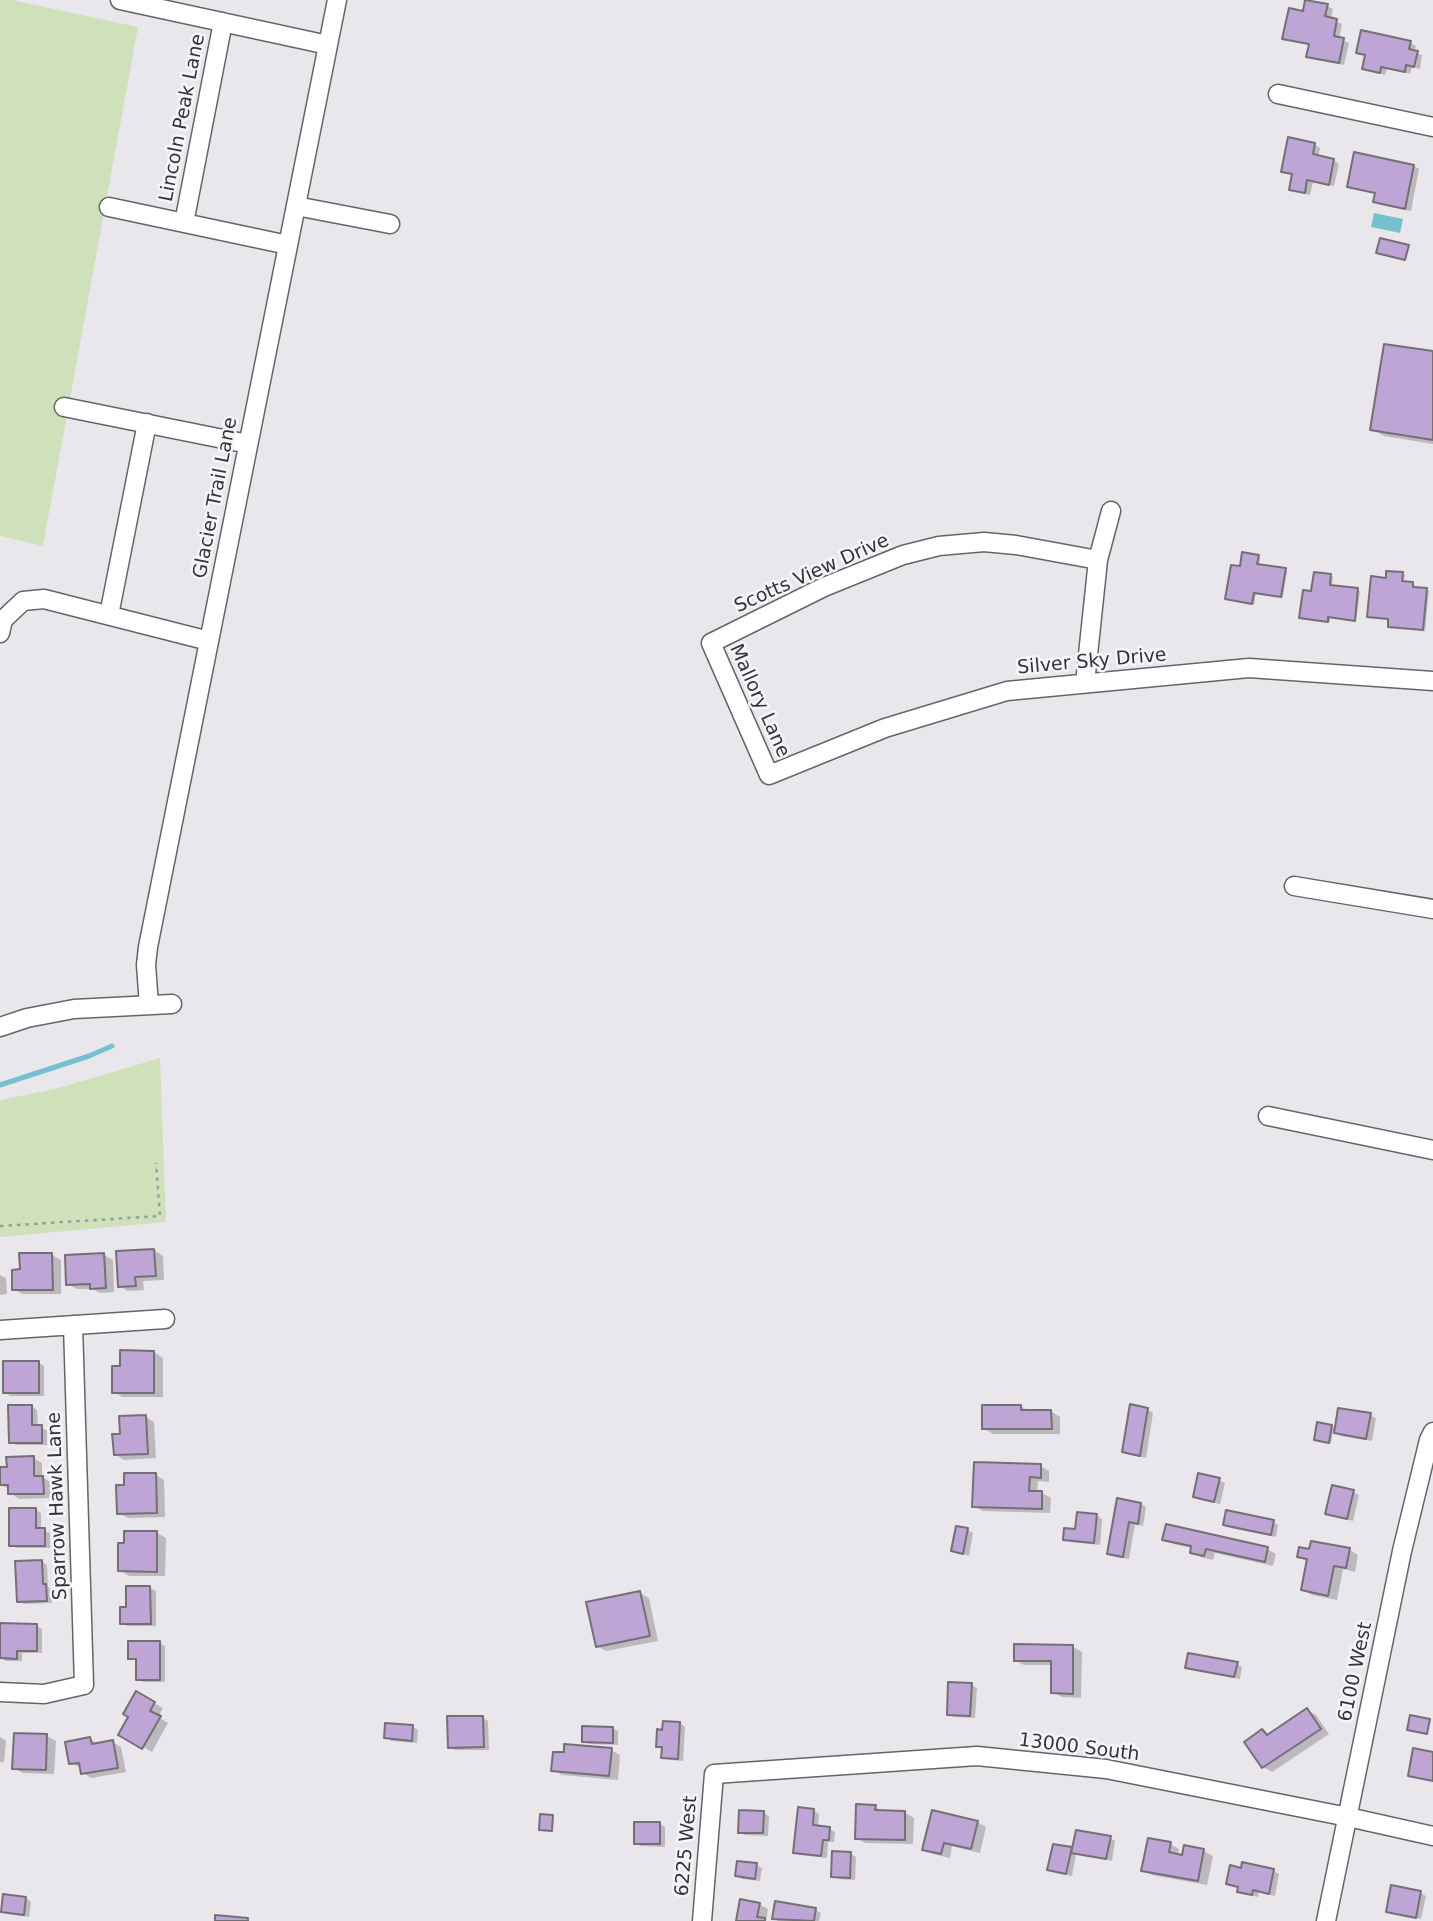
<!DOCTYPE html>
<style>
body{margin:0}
canvas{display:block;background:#eae7ec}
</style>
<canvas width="1433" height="1921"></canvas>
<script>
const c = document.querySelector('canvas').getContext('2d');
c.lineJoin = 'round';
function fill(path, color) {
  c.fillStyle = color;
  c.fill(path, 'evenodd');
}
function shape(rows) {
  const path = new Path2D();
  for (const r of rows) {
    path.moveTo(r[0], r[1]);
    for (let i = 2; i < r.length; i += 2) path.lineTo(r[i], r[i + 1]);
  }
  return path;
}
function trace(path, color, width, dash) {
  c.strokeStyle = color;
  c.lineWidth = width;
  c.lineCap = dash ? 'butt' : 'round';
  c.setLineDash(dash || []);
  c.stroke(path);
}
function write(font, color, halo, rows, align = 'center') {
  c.font = font + ' "DejaVu Sans",sans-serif';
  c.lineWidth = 5;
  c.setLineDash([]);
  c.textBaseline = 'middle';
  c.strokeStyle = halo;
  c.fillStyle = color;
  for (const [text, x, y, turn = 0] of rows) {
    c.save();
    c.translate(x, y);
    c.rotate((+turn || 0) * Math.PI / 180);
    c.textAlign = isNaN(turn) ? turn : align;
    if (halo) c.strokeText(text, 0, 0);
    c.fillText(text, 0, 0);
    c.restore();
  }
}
fill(shape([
 [0,0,12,0,138,27,43,546,0,536],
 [160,1058,166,1222,0,1237,0,1100,55,1089]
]), '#cee1bb');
fill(shape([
 [1374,213,1403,219,1400,233,1371,227]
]), '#76c0cd');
fill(shape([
 [1327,6,1333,9,1331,19,1342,24,1339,39,1349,43,1344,65,1314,59,1308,56,1310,45,1290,41,1284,38,1304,13],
 [1410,43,1416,46,1414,52,1422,55,1420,69,1412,67,1410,74,1387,68,1385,75,1370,71,1364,68,1367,56,1358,52],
 [1315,145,1320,148,1318,157,1333,160,1339,164,1334,186,1313,182,1310,195,1296,192,1291,189,1293,175,1283,171],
 [1356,154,1414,166,1419,169,1411,211,1381,205,1375,202,1377,194,1355,189,1349,186],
 [1433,353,1433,444,1384,436,1372,429],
 [1258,556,1260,558,1259,566,1287,571,1283,597,1256,593,1254,604,1229,600,1241,568],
 [1403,574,1405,575,1404,583,1415,585,1414,589,1429,591,1425,631,1392,627,1387,580],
 [1331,576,1333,577,1332,587,1360,591,1356,621,1330,617,1330,622,1303,618,1313,593],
 [154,1250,163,1256,164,1280,143,1281,144,1290,128,1291,119,1286],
 [52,1255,61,1260,61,1294,22,1294,14,1289],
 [104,1255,113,1260,114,1292,100,1293,93,1289,77,1289,68,1284],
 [0,1275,6,1278,7,1294,0,1295],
 [154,1352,163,1358,163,1397,122,1397,114,1392,122,1368],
 [39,1363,44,1366,44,1396,10,1396,5,1392],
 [32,1406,37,1410,38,1427,47,1430,47,1445,16,1445,10,1442],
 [1021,1406,1030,1412,1051,1411,1060,1417,1060,1434,993,1434,984,1428],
 [1132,1407,1148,1410,1153,1413,1146,1458,1129,1455,1124,1452],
 [1370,1415,1376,1418,1372,1441,1341,1436,1333,1431,1331,1443,1318,1440,1332,1427,1336,1429],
 [146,1417,154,1422,156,1458,124,1460,115,1454,122,1436],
 [33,1458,42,1463,42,1477,52,1483,52,1498,19,1499,10,1493,10,1489,0,1485,0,1469,9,1469],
 [1040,1466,1049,1471,1049,1482,1038,1481,1037,1493,1042,1493,1051,1498,1050,1513,983,1511,974,1506],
 [156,1475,164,1480,165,1517,128,1518,119,1513,126,1487],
 [1219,1480,1225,1483,1220,1504,1200,1500,1195,1497],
 [1353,1492,1359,1495,1353,1521,1333,1516,1327,1513],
 [1119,1500,1141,1504,1146,1507,1143,1526,1135,1524,1129,1559,1115,1557,1109,1553],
 [36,1510,41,1513,41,1530,50,1533,50,1548,16,1548,11,1545],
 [1097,1516,1102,1519,1100,1545,1071,1542,1065,1539],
 [1273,1522,1278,1525,1276,1537,1230,1528,1225,1525],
 [968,1530,973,1533,969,1556,953,1550],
 [157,1533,166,1538,165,1576,129,1576,120,1570],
 [1164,1539,1267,1549,1276,1554,1273,1566,1215,1553,1213,1560,1200,1557,1192,1552,1192,1548,1173,1544],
 [1312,1543,1350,1550,1358,1555,1355,1572,1343,1569,1337,1600,1312,1595,1303,1590,1308,1562,1299,1557,1311,1551],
 [42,1562,47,1565,48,1587,51,1589,52,1603,24,1604,19,1601],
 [150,1588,156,1591,156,1626,127,1626,122,1623,128,1609],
 [640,1593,649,1598,658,1641,606,1651,597,1646],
 [37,1626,42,1629,42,1653,22,1653,22,1661,6,1661,0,1657],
 [159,1643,165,1646,165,1682,143,1682,138,1679,138,1661,130,1658],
 [1073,1647,1082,1652,1081,1698,1062,1697,1053,1692,1053,1665,1024,1665,1015,1660],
 [1237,1664,1242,1667,1240,1679,1193,1670,1187,1667],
 [971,1685,977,1688,975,1718,954,1717,949,1714],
 [136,1694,163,1708,158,1717,168,1723,152,1752,120,1734,130,1717],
 [1307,1710,1316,1715,1329,1734,1272,1772,1263,1767,1246,1742,1262,1731,1270,1735],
 [483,1718,488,1721,489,1750,455,1750,449,1747],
 [665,1722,680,1723,685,1727,683,1761,669,1760,663,1757,664,1749,658,1746,664,1732],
 [413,1727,418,1730,417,1743,391,1741,386,1737],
 [612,1728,618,1731,618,1745,589,1744,584,1741],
 [47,1736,56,1741,54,1774,23,1773,14,1768],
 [0,1737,6,1741,4,1762,0,1762],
 [90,1739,99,1745,113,1742,121,1747,126,1772,91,1778,83,1773,82,1768,70,1763],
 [611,1750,620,1755,618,1780,562,1775,553,1770],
 [875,1807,885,1812,905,1813,914,1818,913,1844,865,1843,856,1838],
 [814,1811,819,1814,818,1827,830,1829,835,1832,834,1842,828,1842,827,1858,801,1855,795,1852],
 [764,1813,769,1816,768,1836,745,1835,740,1832],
 [977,1822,986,1827,980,1853,952,1846,950,1858,933,1854,924,1849],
 [660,1824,665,1827,665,1847,641,1846,635,1843],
 [1110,1838,1115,1841,1112,1861,1076,1854,1072,1876,1055,1872,1049,1869,1054,1846,1074,1850],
 [1170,1844,1179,1849,1178,1856,1183,1857,1185,1847,1204,1851,1213,1856,1207,1885,1152,1875,1143,1870],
 [834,1853,851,1854,856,1857,855,1880,838,1879,833,1876],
 [1243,1864,1274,1871,1279,1874,1275,1896,1259,1892,1258,1897,1244,1894,1238,1891,1239,1888,1228,1883,1242,1870],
 [756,1865,762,1868,760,1881,742,1879,737,1875],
 [1421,1893,1426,1896,1421,1919,1394,1914,1388,1911],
 [26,1898,31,1902,29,1917,8,1914,3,1911],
 [759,1904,768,1909,766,1921,738,1921],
 [815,1910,821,1913,819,1921,778,1921,773,1918]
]), '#0003');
trace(shape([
 [0,1085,89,1056,112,1046]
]), '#76c0cd', 5);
const building = shape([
 [1305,0,1328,4,1325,16,1337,19,1334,36,1344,38,1339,63,1306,57,1309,44,1282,39,1289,8,1303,11,1305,0],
 [1361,30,1411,41,1409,49,1418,51,1414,67,1406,65,1405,72,1381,67,1380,73,1362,69,1365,55,1356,53,1361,30],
 [1288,137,1315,143,1313,154,1334,159,1329,185,1307,180,1305,193,1289,190,1292,174,1281,172,1288,137],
 [1354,152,1414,165,1405,209,1373,202,1375,193,1347,187,1354,152],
 [1380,238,1409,245,1405,260,1376,253,1380,238],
 [1384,344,1433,351,1433,440,1370,430,1384,344],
 [1242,552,1259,555,1257,564,1286,568,1281,597,1254,593,1252,604,1225,599,1231,565,1240,566,1242,552],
 [1386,571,1403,572,1402,581,1413,582,1413,587,1427,588,1423,630,1388,627,1388,619,1367,617,1371,576,1386,578,1386,571],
 [1314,572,1331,574,1330,585,1358,588,1355,621,1328,617,1328,622,1299,618,1303,590,1311,591,1314,572],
 [154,1249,156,1276,135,1277,136,1286,118,1287,116,1251,154,1249],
 [19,1253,52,1253,53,1290,12,1290,12,1270,20,1269,19,1253],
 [104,1253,106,1288,90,1289,90,1284,66,1285,65,1255,104,1253],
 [120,1350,154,1351,154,1393,112,1393,112,1366,120,1366,120,1350],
 [3,1361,39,1361,39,1393,3,1393,3,1361],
 [1130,1404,1148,1408,1140,1456,1122,1452,1130,1404],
 [8,1405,32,1405,32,1425,42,1425,42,1443,9,1443,8,1405],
 [982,1405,1021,1405,1021,1410,1051,1410,1052,1429,982,1429,982,1405],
 [1338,1408,1371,1413,1366,1439,1334,1433,1338,1408],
 [146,1415,148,1454,114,1455,112,1434,120,1434,119,1416,146,1415],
 [1317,1422,1332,1425,1329,1443,1314,1440,1317,1422],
 [34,1456,34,1476,43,1476,44,1494,8,1494,8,1485,0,1485,0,1467,7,1467,6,1457,34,1456],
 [974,1462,1041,1464,1041,1478,1030,1477,1029,1491,1042,1491,1042,1509,972,1507,974,1462],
 [124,1473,156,1473,157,1513,117,1514,116,1485,124,1485,124,1473],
 [1198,1473,1220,1478,1214,1502,1193,1497,1198,1473],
 [1332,1485,1354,1490,1347,1519,1325,1514,1332,1485],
 [1117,1498,1141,1503,1138,1524,1129,1522,1123,1557,1107,1554,1117,1498],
 [9,1508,36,1508,36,1528,45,1528,45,1546,9,1546,9,1508],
 [1226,1510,1274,1520,1271,1535,1223,1525,1226,1510],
 [1077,1512,1097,1514,1094,1543,1063,1540,1064,1528,1075,1529,1077,1512],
 [1166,1524,1268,1547,1265,1562,1206,1549,1204,1556,1190,1553,1191,1546,1162,1540,1166,1524],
 [956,1526,968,1528,963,1554,951,1551,956,1526],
 [124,1531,157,1531,157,1572,118,1571,118,1543,124,1543,124,1531],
 [1311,1541,1350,1548,1346,1568,1334,1566,1328,1596,1301,1590,1307,1559,1297,1557,1299,1547,1309,1549,1311,1541],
 [42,1560,43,1584,46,1584,47,1601,17,1602,15,1561,42,1560],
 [126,1586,150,1586,151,1624,120,1624,120,1607,126,1607,126,1586],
 [640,1591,650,1636,596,1647,586,1602,640,1591],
 [0,1623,37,1624,37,1651,17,1651,17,1659,0,1658,0,1623],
 [128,1641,160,1641,160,1680,136,1680,136,1659,128,1659,128,1641],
 [1014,1644,1073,1645,1073,1694,1051,1693,1051,1661,1014,1661,1014,1644],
 [1188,1653,1238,1662,1234,1677,1185,1668,1188,1653],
 [948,1682,972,1683,970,1716,947,1715,948,1682],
 [136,1691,155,1702,150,1711,161,1716,142,1749,118,1735,128,1717,123,1714,136,1691],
 [1307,1708,1321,1729,1262,1768,1244,1742,1262,1729,1267,1735,1307,1708],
 [1410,1715,1430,1719,1427,1734,1407,1730,1410,1715],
 [447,1716,483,1716,484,1747,448,1748,447,1716],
 [663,1721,680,1722,678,1759,661,1758,662,1747,656,1747,657,1729,662,1730,663,1721],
 [385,1723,413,1725,412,1741,384,1738,385,1723],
 [582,1726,613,1727,613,1743,582,1742,582,1726],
 [14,1733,47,1734,46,1770,12,1769,14,1733],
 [90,1737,92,1744,113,1740,118,1768,81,1774,79,1763,69,1764,65,1742,90,1737],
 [564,1744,612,1748,609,1776,551,1771,553,1752,564,1752,564,1744],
 [1413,1748,1433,1752,1433,1781,1408,1776,1413,1748],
 [856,1804,876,1805,875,1810,905,1811,905,1840,855,1839,856,1804],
 [798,1807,814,1809,813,1825,830,1827,829,1840,823,1840,821,1856,793,1853,798,1807],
 [739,1810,764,1811,763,1833,738,1833,739,1810],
 [932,1810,978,1821,971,1849,944,1843,941,1854,922,1850,932,1810],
 [540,1814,553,1815,552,1831,539,1830,540,1814],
 [634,1822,660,1822,660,1844,634,1844,634,1822],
 [1076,1830,1111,1836,1106,1859,1071,1853,1076,1830],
 [1148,1838,1171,1842,1169,1852,1182,1855,1184,1845,1204,1849,1198,1881,1141,1871,1148,1838],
 [1053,1844,1072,1847,1066,1874,1047,1870,1053,1844],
 [832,1851,851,1852,850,1878,831,1877,832,1851],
 [737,1861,757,1863,755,1879,735,1876,737,1861],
 [1242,1862,1274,1869,1269,1894,1253,1890,1252,1895,1237,1892,1238,1887,1226,1884,1230,1865,1241,1868,1242,1862],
 [1391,1885,1421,1891,1416,1918,1386,1912,1391,1885],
 [3,1894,26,1897,24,1915,1,1912,3,1894],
 [740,1899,760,1903,757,1917,765,1918,765,1921,736,1921,740,1899],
 [775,1901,816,1908,814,1921,772,1919,775,1901],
 [215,1915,248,1918,248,1921,215,1921,215,1915]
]);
fill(building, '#bfa4d6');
trace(building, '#727074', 2);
const minor = shape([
 [120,0,328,45],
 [1278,94,1433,127],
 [296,206,390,224],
 [109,207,288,245],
 [184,223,223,22],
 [64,407,248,444],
 [1098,560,1016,545,984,542,939,546,903,555,824,587,711,643,769,775,885,728,1007,691,1249,668,1433,681],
 [109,615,147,423],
 [0,633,3,620,23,601,44,599,209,641],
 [1085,683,1098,560,1111,511],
 [1294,886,1433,909],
 [149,1005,146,965,148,947,337,0],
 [0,1027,27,1018,74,1009,172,1004],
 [1268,1116,1433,1150],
 [0,1330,165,1319],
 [0,1692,44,1694,84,1685,73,1325],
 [702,1921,714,1774,977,1756,1106,1769,1348,1817,1433,1836],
 [1326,1921,1402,1551,1429,1440,1433,1432]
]);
trace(minor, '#666468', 21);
trace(shape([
 [0,1226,160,1216,156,1163]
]), '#9c9a9e', 2.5, [3.5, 5]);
trace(minor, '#fff', 18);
write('19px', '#343335', '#f7f5fa', [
 ["Lincoln Peak Lane",183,118,-79],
 ["Glacier Trail Lane",216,498,-79],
 ["Scotts View Drive",812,574,-24],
 ["Silver Sky Drive",1092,662,-5],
 ["Mallory Lane",759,701,66],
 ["Sparrow Hawk Lane",58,1506,-92],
 ["6100 West",1356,1672,-78],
 ["13000 South",1079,1748,7],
 ["6225 West",687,1846,-85]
]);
</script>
